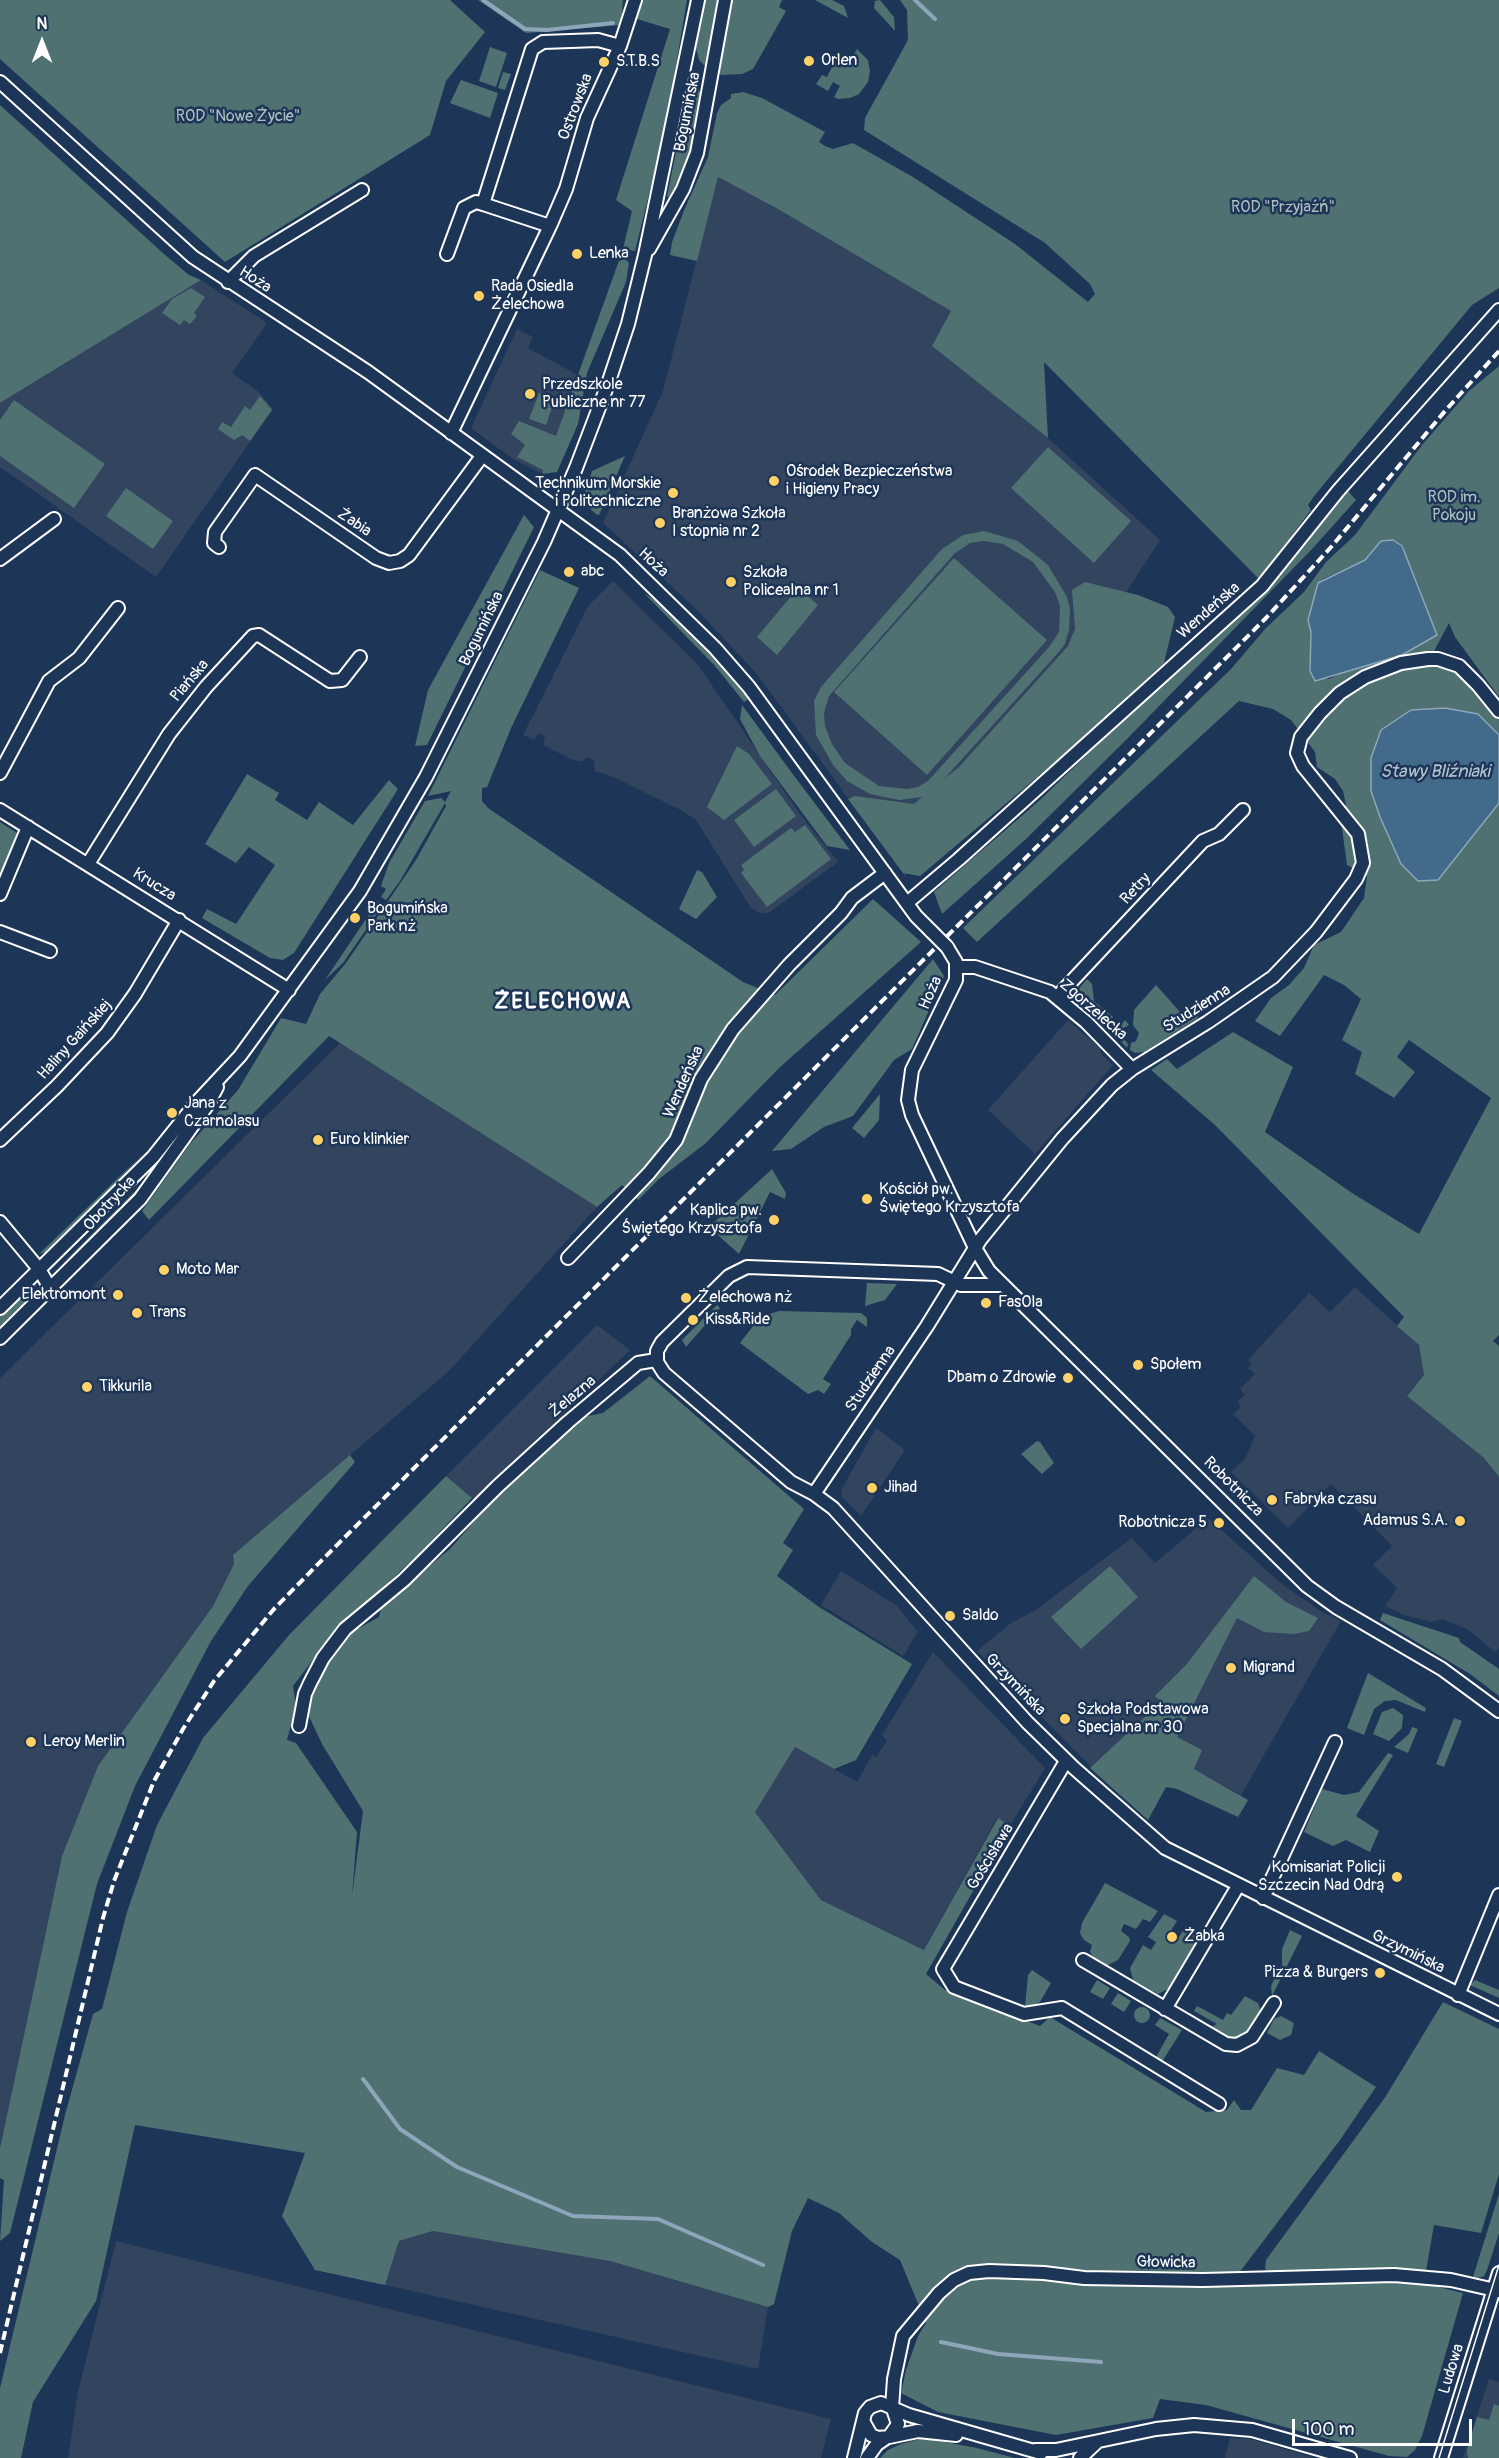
<!DOCTYPE html>
<meta charset="utf-8">
<style>
body{margin:0}
#map{position:relative;width:1499px;height:2458px;overflow:hidden;background:#1d3557;font-family:Pangolin,sans-serif}
canvas{display:block}
.north{position:absolute;left:12px;top:12px;width:60px;height:60px;-webkit-text-stroke:4px #1d3557;paint-order:stroke;rotate:0deg;font-size:16px;font-weight:700;line-height:24px;text-align:center;color:#fff}
.north::after{content:'';display:block;margin:auto;width:21px;height:27px;background:#fff;clip-path:polygon(50% 0,100% 100%,50% 72%,0 100%)}
.scale{position:absolute;left:1292px;top:2419px;width:180px;height:27px;box-sizing:border-box;border:3px solid #fff;border-top:0;padding-left:8px;font-size:18px;line-height:21px;white-space:nowrap;color:#fff;-webkit-text-stroke:4px #1d3557;paint-order:stroke}
</style>
<div id="map">
<canvas width="1499" height="2458"></canvas>
<div class="north">N</div>
<div class="scale">100 m</div>
</div>
<script>
const c = document.querySelector('canvas').getContext('2d');
c.lineJoin = 'round';
function fill(path, color) {
  c.fillStyle = color;
  c.fill(path, 'evenodd');
}
function shape(rows) {
  const path = new Path2D();
  for (const r of rows) {
    if (r.length === 3) {
      path.moveTo(r[0] + r[2], r[1]);
      path.arc(r[0], r[1], r[2], 0, 2 * Math.PI);
      continue;
    }
    path.moveTo(r[0], r[1]);
    for (let i = 2; i < r.length; i += 2) path.lineTo(r[i], r[i + 1]);
  }
  return path;
}
function trace(path, color, width, dash) {
  c.strokeStyle = color;
  c.lineWidth = width;
  c.lineCap = dash ? 'butt' : 'round';
  c.setLineDash(dash || []);
  c.stroke(path);
}
function write(font, color, halo, rows, align = 'center') {
  c.font = font + ' Pangolin,sans-serif';
  c.lineWidth = 5;
  c.setLineDash([]);
  c.textBaseline = 'middle';
  c.strokeStyle = halo;
  c.fillStyle = color;
  for (const [text, x, y, turn = 0] of rows) {
    c.save();
    c.translate(x, y);
    c.rotate((+turn || 0) * Math.PI / 180);
    c.textAlign = isNaN(turn) ? turn : align;
    if (halo) c.strokeText(text, 0, 0);
    c.fillText(text, 0, 0);
    c.restore();
  }
}
fill(shape([
 [718,177,779,209,952,311,932,346,1048,438,1160,540,1118,605,1095,702,905,876,757,674,697,610,603,523,663,391],
 [201,280,267,323,232,373,259,392,273,409,156,577,0,467,0,403],
 [517,329,533,337,528,348,580,376,542,474,513,459,471,428],
 [613,581,698,665,800,814,838,862,770,912,762,914,751,908,696,820,679,809,611,776,595,771,594,760,587,757,582,762,573,760,543,745,545,736,539,733,534,740,523,735,588,606],
 [1068,1020,1100,1048,1101,1054,1113,1065,1035,1154,988,1110],
 [340,1043,597,1207,450,1370,233,1555,234,1564,213,1606,98,1766,62,1856,0,2148,0,1378],
 [1355,1287,1419,1345,1424,1375,1407,1395,1484,1458,1499,1477,1499,1648,1495,1652,1467,1629,1443,1619,1431,1622,1404,1615,1385,1606,1397,1588,1373,1565,1392,1546,1331,1484,1288,1528,1231,1472,1245,1459,1255,1436,1233,1414,1241,1407,1237,1402,1245,1395,1240,1389,1255,1374,1248,1368,1252,1364,1248,1360,1309,1293,1330,1312],
 [597,1325,630,1350,483,1492,475,1499,472,1498,446,1476],
 [876,1428,905,1450,861,1516,843,1498,841,1490],
 [1208,1518,1282,1584,1322,1612,1341,1621,1241,1795,1194,1769,1162,1779,1139,1808,1092,1768,977,1651,1011,1623,1034,1611,1132,1538,1155,1563],
 [841,1571,896,1605,918,1632,903,1656,821,1605],
 [933,1652,1045,1768,1010,1826,997,1818,924,1950,821,1900,754,1812,795,1747,857,1782,872,1755,876,1757,887,1741,882,1735],
 [433,2231,607,2260,768,2307,758,2369,385,2285,399,2241],
 [116,2241,831,2419,821,2458,68,2458,78,2391],
 [1489,2379,1499,2382,1499,2458,1463,2458],
 [1230,2438,1251,2439,1314,2458,1225,2458]
]), '#32445e');
fill(shape([
 [0,0,450,0,485,32,446,81,430,135,225,262,0,59],
 [478,0,623,0,621,25,526,33],
 [642,0,687,0,666,125,635,251,623,249,632,211,616,200,670,29,637,19],
 [705,0,718,0,706,67,699,60,696,48],
 [732,0,782,0,779,7,786,11,753,69,742,74,721,75,719,72],
 [815,0,832,0,844,6,848,18],
 [880,0,894,17,895,31,874,8,875,1],
 [900,0,1499,0,1499,288,1472,305,1315,495,1308,505,1311,510,1259,579,1044,362,1048,438,932,346,951,311,778,209,718,177,697,261,670,255,672,242,685,208,708,157,717,113,721,105,731,98,731,94,743,92,762,98,825,132,819,142,825,146,833,149,853,143,913,177,1015,244,1088,302,1095,294,1090,284,1045,243,864,130,865,118,908,40,907,10],
 [490,47,507,53,496,87,479,81],
 [857,49,868,60,870,71,868,82,859,94,850,98,838,99,834,97,840,86,833,82,828,91,816,84,822,75,827,77,835,61,847,67],
 [503,72,511,74,505,90,498,88],
 [461,80,498,93,490,118,450,103],
 [697,86,702,96,691,149,685,170,669,198,667,196,688,93,692,87],
 [0,105,164,254,189,275,201,280,0,403],
 [621,255,629,263,626,282,587,373,578,424,557,472,542,474,543,470,517,457,525,445,511,434,519,421,556,436],
 [191,288,205,297,194,313,197,316,190,324,184,320,180,325,162,313,172,299],
 [1499,366,1499,697,1455,637,1449,623,1433,653,1438,666,1459,674,1499,700,1499,735,1477,714,1394,845,1401,864,1438,880,1499,803,1499,1335,1493,1341,1499,1346,1499,1477,1484,1458,1407,1396,1424,1375,1419,1345,1397,1326,1404,1317,1215,1125,1151,1070,1167,1059,1177,1069,1233,1032,1293,1067,1265,1132,1352,1193,1419,1234,1491,1098,1409,1040,1397,1057,1415,1072,1394,1098,1355,1074,1362,1052,1342,1040,1361,999,1344,985,1324,975,1280,1036,1255,1021,1271,998,1289,985,1304,968,1314,945,1341,932,1364,898,1367,876,1347,865,1341,821,1346,805,1343,791,1335,779,1317,767,1315,752,1291,720,1273,709,1239,701,977,942,963,928,1231,669,1266,628,1304,592,1326,562,1355,535,1422,445,1469,391],
 [1381,541,1402,655,1349,669,1329,679,1310,671,1311,632,1323,579,1365,560],
 [539,393,555,399,546,425,529,419],
 [260,396,272,410,250,441,242,435,234,440,218,429,222,422,231,427,245,406,250,410],
 [14,400,105,464,74,508,0,456,0,420],
 [1048,447,1131,521,1094,563,1011,488],
 [625,456,599,515,596,514,588,507,584,495,592,471],
 [126,488,173,521,153,549,106,516],
 [1347,490,1356,500,1313,548,1127,739,1026,839,942,914,934,892,1040,800,1120,723,1309,537],
 [524,515,534,527,427,745,415,746,428,690],
 [984,531,1018,541,1048,565,1067,597,1070,609,1069,630,1065,644,1058,653,944,779,958,768,1068,646,1075,629,1072,590,1085,582,1138,595,1168,607,1175,617,1164,663,1060,758,920,876,903,873,848,799,855,796,914,804,922,797,899,800,884,797,870,794,847,781,833,765,816,735,814,701,821,687,942,549,963,535],
 [983,541,1003,544,1033,562,1055,592,1060,606,1059,632,1049,647,928,781,918,787,907,789,879,786,845,763,832,744,825,726,824,713,829,696,955,553,970,543],
 [954,558,1047,640,927,775,834,692],
 [540,570,579,588,512,726,487,787,482,788,482,801,488,808,743,982,775,995,873,899,921,942,779,1068,706,1143,659,1179,638,1200,622,1185,597,1207,329,1036,149,1220,142,1211,190,1144,238,1090,281,1018,306,1024,320,994,346,963,416,860,446,806,445,803,400,881,386,900,381,897,386,889,381,886,389,863,425,801,441,798,445,802,451,791,428,796],
 [798,588,818,605,777,655,757,637],
 [644,593,671,611,750,698,744,702,715,666],
 [742,705,792,773,850,850,827,846,760,756,740,719],
 [737,746,749,754,772,784,724,820,707,807],
 [247,774,279,793,275,800,307,820,319,802,353,825,389,780,398,789,294,953,283,960,270,958,202,918,207,909,236,924,275,865,249,847,236,863,205,844],
 [776,789,796,816,754,847,734,820],
 [0,822,17,833,0,876],
 [805,825,831,859,767,907,741,873,744,870,741,865,791,828,795,832],
 [697,870,702,872,717,897,696,919,679,909],
 [378,901,383,905,343,963,325,980],
 [933,959,944,976,912,1049,894,1060,853,1116,824,1127,791,1149,772,1151],
 [1087,979,1092,984,1094,1001,1113,1017,1105,1026,1072,997],
 [1156,985,1181,1013,1181,1020,1187,1022,1197,1013,1198,1018,1144,1052,1135,1053,1130,1050,1131,1043,1136,1041,1139,1033,1133,1025,1134,1010],
 [1125,1020,1129,1025,1122,1029,1121,1036,1128,1044,1127,1048,1114,1034],
 [880,1094,879,1120,864,1138,852,1128],
 [142,1155,82,1218,46,1252,39,1254],
 [772,1169,786,1193,785,1199,770,1192,739,1254,709,1227],
 [142,1184,144,1186,116,1215,61,1265],
 [867,1283,896,1284,897,1284,885,1300,865,1306],
 [20,1297,26,1303,0,1328,0,1316],
 [717,1305,720,1308,686,1347,682,1340],
 [779,1311,861,1313,867,1318,867,1327,857,1320,851,1329,851,1335,823,1379,831,1384,824,1394,818,1390,808,1394,740,1343,760,1317],
 [650,1376,804,1509,783,1543,793,1550,777,1576,819,1607,912,1664,856,1760,834,1769,795,1747,755,1812,821,1900,924,1950,998,1818,1010,1826,926,1974,945,1990,1040,2026,1050,2017,1206,2112,1227,2110,1234,2100,1241,2110,1251,2110,1277,2068,1304,2075,1319,2051,1376,2087,1340,2140,1239,2273,1116,2271,1115,2283,1205,2287,1351,2280,1414,2281,1463,2293,1422,2436,1415,2450,1407,2457,1389,2456,1206,2405,1160,2399,1153,2418,1056,2435,938,2412,901,2393,906,2370,918,2336,926,2323,900,2260,872,2242,839,2213,808,2198,792,2231,774,2304,768,2307,610,2261,433,2231,399,2241,385,2285,315,2270,282,2216,305,2153,135,2125,96,2301,33,2402,21,2458,0,2458,0,2388,65,2115,93,2014,102,2009,127,1912,157,1825,203,1738,289,1635,446,1476,472,1498,417,1556,335,1631,293,1686,296,1706,287,1740,296,1743,357,1832,352,1896,363,1811,322,1744,308,1714,309,1696,334,1649,347,1635,379,1617,382,1605,450,1549,492,1501,583,1417,603,1413],
 [1037,1441,1040,1442,1054,1463,1042,1474,1021,1454],
 [350,1455,355,1462,248,1586,211,1641,135,1786,97,1884,10,2233,0,2241,4,2180,0,2178,0,2148,62,1856,98,1766,213,1606,234,1564,233,1555],
 [1110,1566,1138,1597,1081,1649,1051,1617],
 [1254,1576,1286,1602,1318,1618,1309,1631,1294,1634,1264,1632,1237,1618,1177,1737,1202,1750,1194,1769,1248,1800,1238,1817,1177,1789,1166,1787,1148,1820,1090,1768,1161,1702,1155,1696,1186,1665],
 [1383,1613,1459,1638,1460,1642,1499,1669,1499,1696,1470,1674,1380,1620],
 [1368,1673,1426,1708,1425,1712,1396,1700,1385,1701,1374,1709,1364,1735,1347,1728],
 [1393,1708,1403,1715,1402,1728,1389,1741,1373,1734,1382,1712],
 [1454,1718,1462,1721,1444,1767,1436,1764],
 [1412,1727,1418,1729,1408,1753,1394,1747,1409,1734],
 [1388,1753,1393,1755,1356,1816,1379,1831,1370,1852,1346,1840,1333,1846,1304,1832,1322,1789,1344,1795,1359,1792],
 [1105,1883,1158,1911,1150,1922,1143,1919,1136,1929,1124,1924,1121,1931,1129,1937,1130,1941,1118,1960,1106,1966,1096,1962,1090,1952,1092,1945,1084,1940,1080,1933,1082,1923],
 [1164,1914,1177,1921,1170,1932,1179,1937,1186,1926,1198,1932,1199,1937,1168,1989,1158,1994,1133,1980,1130,1968,1143,1945,1151,1950,1156,1942,1148,1937],
 [1290,1930,1302,1936,1272,1996,1271,1986,1282,1964,1282,1949],
 [1032,1970,1051,1983,1040,2002,1027,2008,1025,2006,1028,1975],
 [1097,1980,1110,1988,1103,1999,1090,1992],
 [1475,1980,1499,1990,1499,1998,1470,1985],
 [1118,1993,1131,2001,1124,2012,1111,2004],
 [1245,1996,1258,2003,1262,2014,1251,2032,1241,2038,1225,2039,1208,2029,1217,2024,1194,2011,1197,2006,1223,2020,1227,2013,1231,2015],
 [1443,2002,1499,2029,1499,2174,1481,2233,1434,2225,1426,2271,1272,2273,1265,2269,1266,2260,1386,2096],
 [1142,2015,8],
 [1281,2016,1294,2023,1291,2035,1280,2040,1267,2033,1274,2019],
 [1160,2018,1182,2030,1160,2065,1155,2059,1169,2034,1155,2025],
 [1499,2194,1499,2233,1487,2270,1484,2276,1472,2280],
 [1494,2404,1499,2406,1499,2458,1468,2458,1467,2450,1477,2417,1489,2420],
 [923,2438,977,2448,1015,2458,880,2458,888,2450,901,2444]
]), '#4f7172');
const water = shape([
 [1393,540,1402,546,1437,635,1402,655,1315,681,1310,671,1311,632,1308,620,1318,583,1365,560,1381,541,1393,540],
 [1445,708,1478,714,1499,735,1499,803,1438,880,1418,881,1401,864,1380,817,1371,791,1371,758,1381,730,1411,710,1445,708]
]);
fill(water, '#426a8a');
trace(water, '#8ea6b9', 1.5);
trace(shape([
 [483,0,525,29,547,30,613,23],
 [915,0,935,19],
 [363,2079,400,2129,457,2167,573,2216,658,2219,763,2265],
 [941,2342,998,2354,1101,2362]
]), '#8ea6b9', 4);
const minor = shape([
 [0,82,193,257,368,372,620,555,715,648,749,687,916,916,931,931],
 [483,204,550,226],
 [649,249,683,189,697,153,725,0],
 [447,254,464,208,476,202,483,204,532,49,543,42,598,40,620,46],
 [228,282,254,256,362,190],
 [451,433,550,226,566,189,587,118,620,46,635,0],
 [219,547,214,543,215,532,255,475,376,558,389,563,400,561,409,555,482,456],
 [0,559,54,519],
 [0,773,49,681,79,658,118,608],
 [0,810,289,990],
 [88,864,169,734,206,687,253,636,259,635,330,681,342,680,360,657],
 [0,894,28,827],
 [907,903,959,859,1262,586,1338,491,1499,310],
 [0,932,50,951],
 [947,947,956,962,956,980,912,1070,908,1100,912,1115,975,1248,989,1271,1307,1586,1336,1607,1442,1669,1499,1711],
 [957,967,975,967,1050,992,1086,1022,1132,1069],
 [1057,997,1203,841,1219,834,1243,810],
 [0,1140,57,1086,107,1033,135,994,179,920],
 [0,1222,39,1269,50,1288],
 [568,1258,649,1173,676,1140,701,1079,733,1029,789,965,841,913,852,898,885,873],
 [1002,1285,961,1285,938,1274,747,1267,729,1276,662,1342,657,1351,657,1362,664,1373,791,1482,814,1494,833,1508,1027,1722,1074,1768,1165,1848,1499,2014],
 [0,1308,153,1157,197,1102,240,1056,360,891,426,777,544,542,576,468,608,384,628,324,645,255,698,0],
 [0,1338,140,1199,208,1104,217,1087],
 [814,1494,927,1326,980,1240,1062,1139,1112,1085,1132,1069,1208,1022,1273,977,1316,932,1356,879,1363,863,1358,834,1303,766,1297,753,1301,737,1320,713,1340,693,1365,677,1401,663,1428,659,1438,659,1459,666,1478,685,1499,711],
 [299,1726,305,1694,310,1683,323,1658,345,1629,404,1580,498,1486,568,1422,638,1363,656,1360],
 [1066,1761,943,1969,954,1987,1024,2014,1062,2008,1219,2104],
 [1263,1898,1335,1742],
 [1083,1960,1226,2044,1237,2045,1252,2037,1274,2003],
 [1458,1995,1499,1895],
 [1165,2009,1238,1886],
 [892,2408,894,2379,903,2336,939,2293,954,2280,969,2273,989,2271,1044,2273,1084,2278,1203,2280,1394,2275,1451,2280,1499,2291],
 [863,2421,871,2435,878,2438,889,2437,898,2424,893,2409],
 [889,2437,918,2431,956,2435],
 [1035,2450,1056,2450,1156,2429,1194,2425,1252,2430,1350,2458],
 [854,2458,865,2413,870,2407,881,2403,909,2415,1041,2453],
 [867,2458,877,2444,886,2438],
 [1080,2458,1096,2443],
 [1441,2458,1499,2273]
]);
trace(minor, '#fff', 16);
trace(minor, '#1d3557', 12);
trace(shape([
 [1439,2458,1499,2265]
]), '#fff', 1.5);
trace(shape([
 [0,2353,103,1918,114,1881,154,1781,183,1729,214,1681,274,1609,325,1557,1266,618,1332,546,1445,411,1499,351]
]), '#fff', 4, [9, 4.5]);
const minorBridge = shape([
 [931,931,947,947]
]);
trace(minorBridge, '#fff', 16, []);
trace(minorBridge, '#1d3557', 12);
for (const [x, y, r, color] of [
 [809,61,6,"#ffd166"],
 [604,62,6,"#ffd166"],
 [577,254,6,"#ffd166"],
 [479,296,6,"#ffd166"],
 [530,394,6,"#ffd166"],
 [774,481,6,"#ffd166"],
 [673,493,6,"#ffd166"],
 [660,523,6,"#ffd166"],
 [569,572,6,"#ffd166"],
 [731,582,6,"#ffd166"],
 [355,918,6,"#ffd166"],
 [172,1113,6,"#ffd166"],
 [318,1140,6,"#ffd166"],
 [867,1199,6,"#ffd166"],
 [774,1220,6,"#ffd166"],
 [164,1270,6,"#ffd166"],
 [118,1295,6,"#ffd166"],
 [686,1298,6,"#ffd166"],
 [986,1303,6,"#ffd166"],
 [137,1313,6,"#ffd166"],
 [693,1320,6,"#ffd166"],
 [1138,1365,6,"#ffd166"],
 [1068,1378,6,"#ffd166"],
 [87,1387,6,"#ffd166"],
 [872,1488,6,"#ffd166"],
 [1272,1500,6,"#ffd166"],
 [1460,1521,6,"#ffd166"],
 [1219,1523,6,"#ffd166"],
 [950,1616,6,"#ffd166"],
 [1231,1668,6,"#ffd166"],
 [1065,1719,6,"#ffd166"],
 [31,1742,6,"#ffd166"],
 [1397,1877,6,"#ffd166"],
 [1172,1937,6,"#ffd166"],
 [1380,1973,6,"#ffd166"]
]) {
  const dot = new Path2D();
  dot.arc(x, y, r, 0, 2 * Math.PI);
  c.fillStyle = color;
  c.fill(dot);
  trace(dot, '#1d3557', 2);
}
write('16px', '#fff', '#1d3557', [
 ["Orlen",821,61],
 ["S.T.B.S",616,62],
 ["Lenka",589,254],
 ["Rada Osiedla",491,287],
 ["Żelechowa",491,305],
 ["Przedszkole",542,385],
 ["Publiczne nr 77",542,403],
 ["Ośrodek Bezpieczeństwa",786,472],
 ["i Higieny Pracy",786,490],
 ["Technikum Morskie",661,484,"right"],
 ["i Politechniczne",661,502,"right"],
 ["Branżowa Szkoła",672,514],
 ["I stopnia nr 2",672,532],
 ["abc",581,572],
 ["Szkoła",743,573],
 ["Policealna nr 1",743,591],
 ["Bogumińska",367,909],
 ["Park nż",367,927],
 ["Jana z",184,1104],
 ["Czarnolasu",184,1122],
 ["Euro klinkier",330,1140],
 ["Kościół pw.",879,1190],
 ["Świętego Krzysztofa",879,1208],
 ["Kaplica pw.",762,1211,"right"],
 ["Świętego Krzysztofa",762,1229,"right"],
 ["Moto Mar",176,1270],
 ["Elektromont",106,1295,"right"],
 ["Żelechowa nż",698,1298],
 ["FasOla",998,1303],
 ["Trans",149,1313],
 ["Kiss&Ride",705,1320],
 ["Społem",1150,1365],
 ["Dbam o Zdrowie",1056,1378,"right"],
 ["Tikkurila",99,1387],
 ["Jihad",884,1488],
 ["Fabryka czasu",1284,1500],
 ["Adamus S.A.",1448,1521,"right"],
 ["Robotnicza 5",1207,1523,"right"],
 ["Saldo",962,1616],
 ["Migrand",1243,1668],
 ["Szkoła Podstawowa",1077,1710],
 ["Specjalna nr 30",1077,1728],
 ["Leroy Merlin",43,1742],
 ["Komisariat Policji",1385,1868,"right"],
 ["Szczecin Nad Odrą",1385,1886,"right"],
 ["Żabka",1184,1937],
 ["Pizza & Burgers",1368,1973,"right"]
], 'left');
write('16px', '#fff', '#1d3557', [
 ["Ostrowska",576,107,-69],
 ["Bogumińska",688,112,-79],
 ["Hoża",255,280,33],
 ["Żabia",354,523,34],
 ["Hoża",653,563,43],
 ["Wendeńska",1209,611,-41],
 ["Bogumińska",482,629,-64],
 ["Piańska",190,681,-50],
 ["Krucza",154,885,32],
 ["Retry",1136,889,-47],
 ["Hoża",931,993,-66],
 ["Studzienna",1197,1009,-32],
 ["Zgorzelecka",1093,1010,41],
 ["Haliny Gaińskiej",75,1040,-48],
 ["Wendeńska",684,1082,-66],
 ["Obotrycka",110,1204,-47],
 ["Studzienna",871,1379,-56],
 ["Żelazna",573,1397,-40],
 ["Robotnicza",1233,1487,45],
 ["Grzymińska",1015,1685,46],
 ["Gościsława",991,1857,-59],
 ["Grzymińska",1408,1952,26],
 ["Głowicka",1166,2263,1],
 ["Ludowa",1452,2369,-73]
]);
write('16px', '#b0bfc0', '#1d3557', [
 ["ROD \"Nowe Życie\"",238,117],
 ["ROD \"Przyjaźń\"",1283,208],
 ["ROD im.",1454,498],
 ["Pokoju",1454,516]
]);
write('italic 18px', '#b3c3d0', '#1d3557', [
 ["Stawy Bliźniaki",1435,772]
]);
c.letterSpacing = '1.5px';
write('bold 22px', '#fff', '#1d3557', [
 ["ŻELECHOWA",563,1002]
]);
c.letterSpacing = '0px';
</script>
